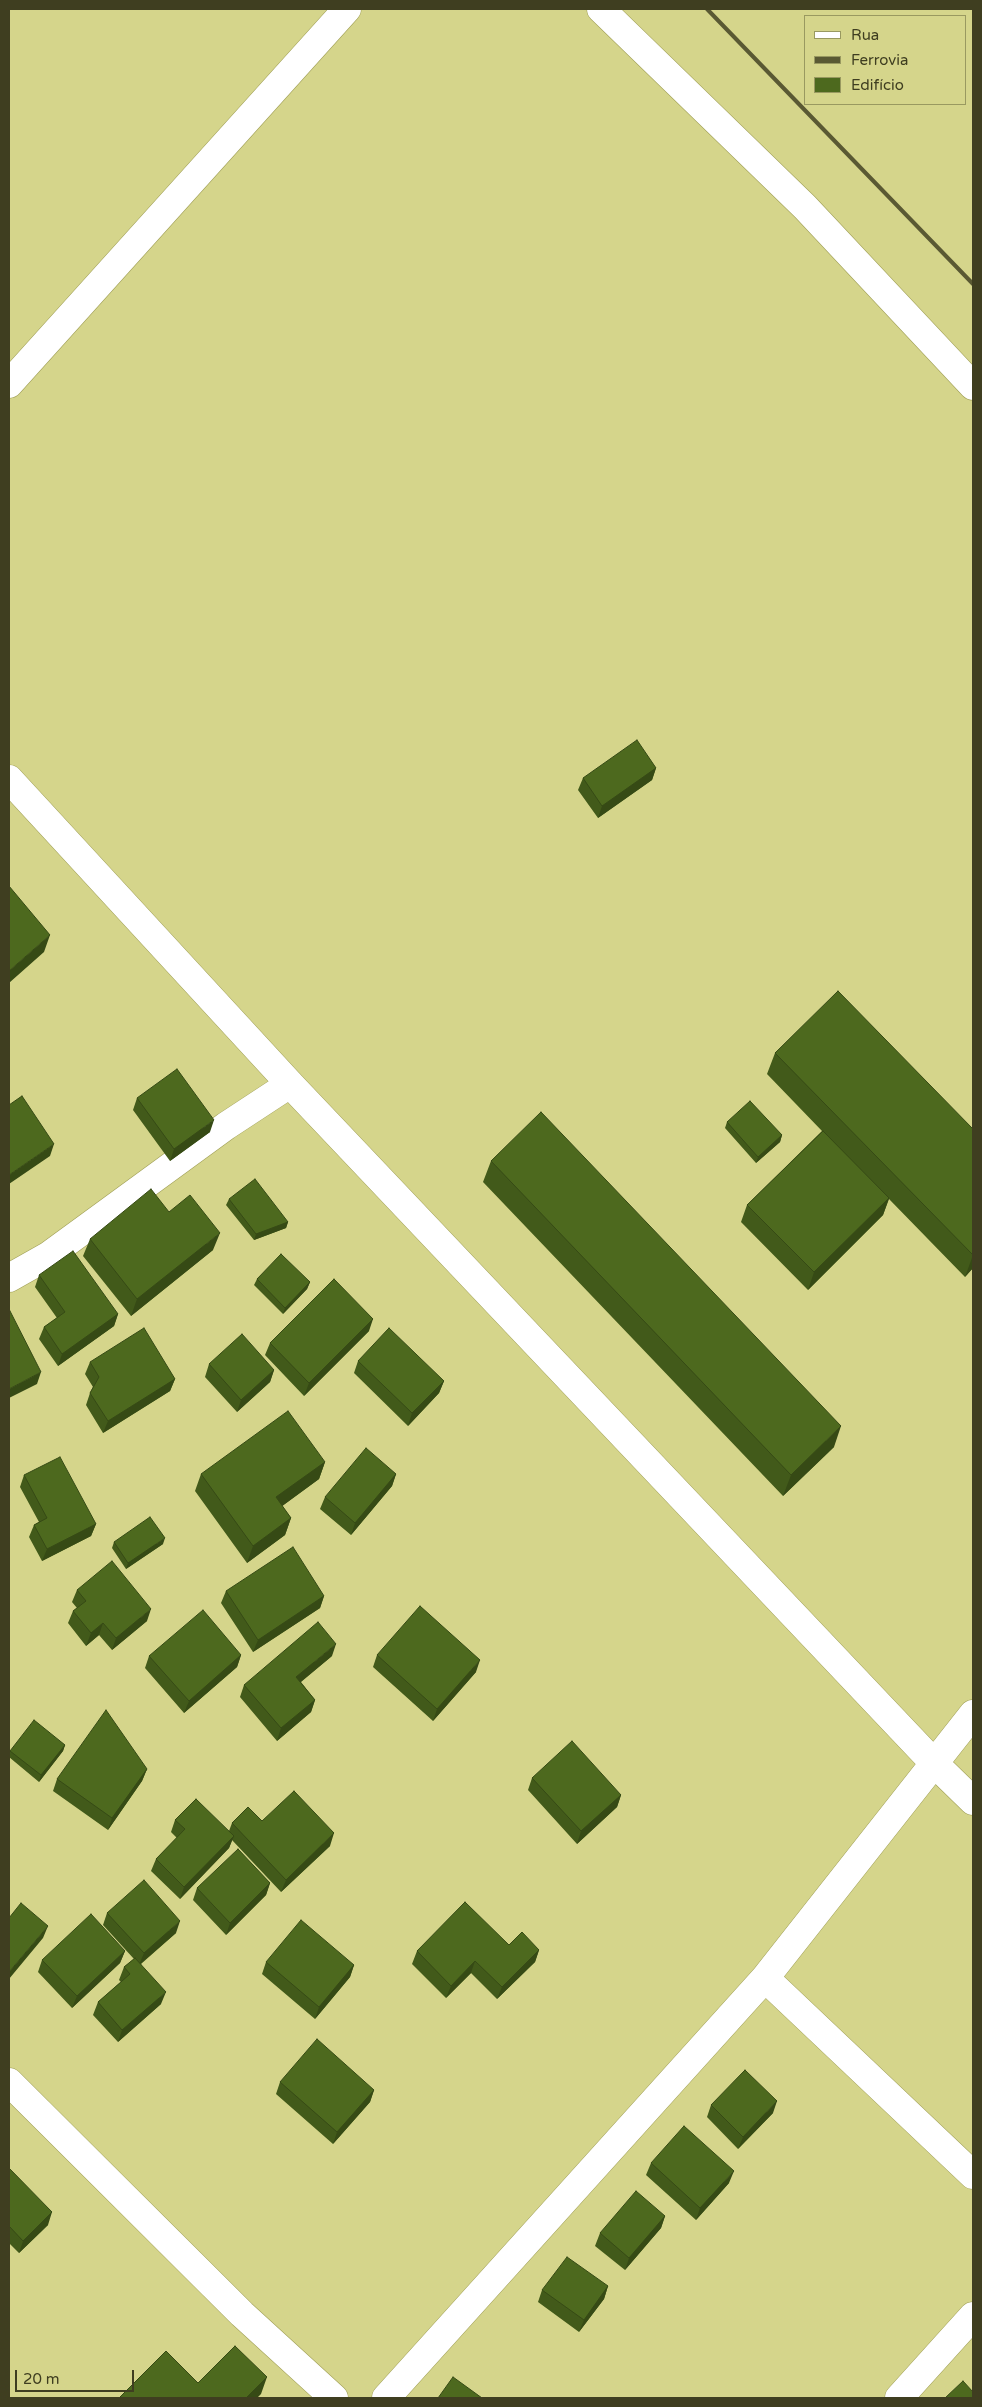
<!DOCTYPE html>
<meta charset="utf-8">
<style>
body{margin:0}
#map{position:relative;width:982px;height:2407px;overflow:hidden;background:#d5d58b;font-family:"Varela Round",sans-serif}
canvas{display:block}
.frame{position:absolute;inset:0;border:10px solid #3f3e20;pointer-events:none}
.legend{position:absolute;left:804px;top:15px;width:162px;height:90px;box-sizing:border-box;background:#d5d58b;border:1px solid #999960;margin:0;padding:6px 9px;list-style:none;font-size:15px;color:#3f3e20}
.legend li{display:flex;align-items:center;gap:10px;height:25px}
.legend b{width:25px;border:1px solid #999960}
.scale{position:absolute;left:15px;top:2370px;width:119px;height:22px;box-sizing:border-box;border:2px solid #3f3e20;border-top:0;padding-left:6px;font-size:15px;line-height:18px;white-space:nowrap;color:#3f3e20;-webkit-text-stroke:4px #d5d58b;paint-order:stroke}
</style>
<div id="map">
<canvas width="982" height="2407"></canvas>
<div class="frame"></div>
<ul class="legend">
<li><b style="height:6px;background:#fff"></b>Rua</li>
<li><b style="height:6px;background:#5a5933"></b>Ferrovia</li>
<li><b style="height:14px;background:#4d691e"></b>Edifício</li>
</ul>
<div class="scale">20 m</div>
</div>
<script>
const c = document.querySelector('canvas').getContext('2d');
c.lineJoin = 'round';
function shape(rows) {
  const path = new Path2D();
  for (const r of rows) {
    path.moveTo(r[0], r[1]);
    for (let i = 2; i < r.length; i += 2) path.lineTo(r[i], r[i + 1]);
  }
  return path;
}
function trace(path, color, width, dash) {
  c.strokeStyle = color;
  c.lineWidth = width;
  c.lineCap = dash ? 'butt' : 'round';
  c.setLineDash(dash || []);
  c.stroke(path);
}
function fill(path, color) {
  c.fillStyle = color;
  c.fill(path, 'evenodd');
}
const street = shape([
 [601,9,805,207,973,386],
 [9,384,347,9],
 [9,779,290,1084,934,1763,973,1801],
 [9,1278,48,1256,226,1126,290,1084],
 [765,1978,973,2175],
 [9,2082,242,2314,334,2398],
 [386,2398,765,1978,973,1714],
 [899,2398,973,2316]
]);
trace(street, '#9f9e55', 29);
trace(street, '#fff', 28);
trace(shape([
 [707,9,973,284]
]), '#5a5933', 4);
fill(shape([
 [656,768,652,780,598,818,578,790,583,778],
 [775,1053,973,1129,973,1268,965,1277,889,1199,883,1215,808,1290,741,1222,747,1205,822,1131,767,1074],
 [137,1098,210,1132,170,1161,133,1110],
 [727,1122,782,1135,780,1142,756,1163,725,1128],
 [491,1161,834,1447,783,1496,483,1182],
 [229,1199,288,1222,286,1228,254,1240,226,1205],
 [169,1212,213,1250,131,1316,83,1256,90,1239],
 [39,1275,118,1314,114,1326,58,1366,39,1339,44,1327,57,1318,35,1287],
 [257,1279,310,1282,307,1289,283,1314,254,1285],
 [369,1331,304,1396,265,1355,270,1343],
 [358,1361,444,1381,439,1393,408,1426,354,1373],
 [90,1362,175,1379,170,1391,103,1433,86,1405,90,1393,93,1387,85,1374],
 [209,1364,274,1370,270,1382,237,1412,205,1377],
 [325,1462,319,1479,282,1506,291,1518,285,1535,247,1563,195,1491,201,1474],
 [396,1474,392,1486,351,1535,320,1509,325,1497],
 [24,1475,96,1524,91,1536,42,1561,29,1537,34,1525,39,1522,20,1487],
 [114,1542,163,1544,126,1569,112,1548],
 [77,1590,147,1621,112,1650,99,1635,86,1646,68,1623,73,1611,77,1608,72,1602],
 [226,1591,324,1596,320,1608,253,1652,221,1603],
 [241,1655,237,1667,184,1713,145,1668,149,1656],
 [377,1655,476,1672,433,1721,373,1667],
 [332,1656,301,1682,315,1700,311,1712,277,1741,240,1697,244,1685],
 [65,1745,63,1751,39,1782,9,1757,10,1751],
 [147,1769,142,1781,108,1830,53,1791,57,1779],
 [532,1778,621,1795,617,1807,577,1844,528,1790],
 [175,1820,229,1831,232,1823,262,1821,330,1846,281,1892,232,1840,229,1848,180,1899,151,1871,156,1859,177,1838,171,1832],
 [270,1883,266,1895,226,1935,193,1900,197,1888],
 [107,1913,176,1933,141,1964,161,2004,118,2042,93,2015,98,2002,121,1982,119,1980,124,1967,134,1959,103,1925],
 [509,1945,539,1950,535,1962,497,1999,471,1973,446,1998,412,1964,417,1951],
 [125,1951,120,1963,72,2008,38,1972,42,1960],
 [266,1962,354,1965,350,1977,315,2019,262,1974],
 [280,2082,374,2090,370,2102,333,2144,276,2094],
 [711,2105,773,2113,738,2149,707,2117],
 [651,2163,729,2183,696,2220,646,2175],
 [9,2168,48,2225,19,2253,9,2243],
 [665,2216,661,2228,625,2270,595,2246,600,2233],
 [608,2286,604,2299,579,2332,538,2302,542,2290]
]), '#425a1a');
fill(shape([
 [656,768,652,780,598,818,602,806],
 [50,935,44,952,9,983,9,971],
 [214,1120,210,1132,170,1161,174,1149],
 [782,1135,780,1142,756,1163,758,1157],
 [54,1144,50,1156,9,1184,9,1175],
 [889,1198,883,1215,808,1290,814,1272],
 [288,1222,286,1228,254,1240,256,1234],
 [220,1233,213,1250,131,1316,137,1299],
 [973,1255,973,1268,965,1277],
 [310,1282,307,1289,283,1314,285,1308],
 [118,1314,114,1326,58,1366,62,1354],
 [373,1319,369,1331,304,1396,309,1383],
 [274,1370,270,1382,237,1412,241,1400],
 [41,1372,37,1384,9,1398,9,1389],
 [175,1379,170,1391,103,1433,108,1421],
 [444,1381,439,1393,408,1426,412,1413],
 [841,1426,834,1447,783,1496,791,1475],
 [325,1462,319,1479,270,1515,276,1497],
 [396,1474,392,1486,351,1535,355,1523],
 [291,1518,285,1535,247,1563,253,1546],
 [96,1524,91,1536,42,1561,47,1549],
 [165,1538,163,1544,126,1569,128,1563],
 [324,1596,320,1608,253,1652,258,1640],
 [151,1609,147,1621,112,1650,116,1638],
 [103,1623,99,1635,86,1646,91,1633],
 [336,1644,332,1656,292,1689,296,1677],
 [241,1655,237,1667,184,1713,189,1701],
 [480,1660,476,1672,433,1721,437,1709],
 [315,1700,311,1712,277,1741,281,1728],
 [65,1745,63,1751,39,1782,41,1775],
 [147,1769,142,1781,108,1830,112,1818],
 [621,1795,617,1807,577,1844,581,1831],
 [334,1833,330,1846,281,1892,286,1880],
 [234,1836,229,1848,180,1899,184,1887],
 [270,1883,266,1895,226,1935,230,1923],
 [180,1921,176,1933,139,1965,144,1953],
 [48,1926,43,1938,9,1979,9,1972],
 [539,1950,535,1962,497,1999,502,1987],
 [125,1951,120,1963,72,2008,77,1996],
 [475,1961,471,1973,446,1998,451,1986],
 [354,1965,350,1977,315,2019,319,2007],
 [166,1992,161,2004,118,2042,122,2030],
 [374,2090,370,2102,333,2144,337,2132],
 [777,2101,773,2113,738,2149,743,2137],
 [734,2171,729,2183,696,2220,700,2208],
 [52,2212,48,2225,19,2253,23,2241],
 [665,2216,661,2228,625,2270,629,2258],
 [608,2286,604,2299,579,2332,584,2320],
 [267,2377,261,2394,257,2398,246,2398]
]), '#364a15');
const building = shape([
 [637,740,656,768,602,806,583,778,637,740],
 [9,886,50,935,9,971,9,886],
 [838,991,973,1129,973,1255,775,1053,838,991],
 [177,1069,214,1120,174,1149,137,1098,177,1069],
 [22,1096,54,1144,9,1175,9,1105,22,1096],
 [750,1101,782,1135,758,1157,727,1122,750,1101],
 [541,1112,841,1426,791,1475,491,1161,541,1112],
 [823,1131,889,1198,814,1272,747,1205,823,1131],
 [255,1179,288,1222,256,1234,229,1199,255,1179],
 [151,1189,169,1212,190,1195,220,1233,137,1299,90,1239,151,1189],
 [73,1251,118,1314,62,1354,44,1327,65,1312,39,1275,73,1251],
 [281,1254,310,1282,285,1308,257,1279,281,1254],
 [334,1279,373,1319,309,1383,270,1343,334,1279],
 [9,1309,41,1372,9,1389,9,1309],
 [144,1328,175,1379,108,1421,90,1393,99,1377,90,1362,144,1328],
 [389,1328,444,1381,412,1413,358,1361,389,1328],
 [242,1334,274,1370,241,1400,209,1364,242,1334],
 [288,1411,325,1462,276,1497,291,1518,253,1546,201,1474,288,1411],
 [366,1448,396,1474,355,1523,325,1497,366,1448],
 [60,1457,96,1524,47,1549,34,1525,47,1518,24,1475,60,1457],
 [150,1517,165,1538,128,1563,114,1542,150,1517],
 [293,1547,324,1596,258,1640,226,1591,293,1547],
 [112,1561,151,1609,116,1638,103,1623,91,1633,73,1611,86,1601,77,1590,112,1561],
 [420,1606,480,1660,437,1709,377,1655,420,1606],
 [203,1610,241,1655,189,1701,149,1656,203,1610],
 [318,1622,336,1644,296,1677,315,1700,281,1728,244,1685,318,1622],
 [106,1710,147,1769,112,1818,57,1779,106,1710],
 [34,1720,65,1745,41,1775,10,1751,34,1720],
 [572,1741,621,1795,581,1831,532,1778,572,1741],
 [294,1791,334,1833,286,1880,232,1823,248,1807,262,1821,294,1791],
 [196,1799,234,1836,184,1887,156,1859,185,1829,175,1820,196,1799],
 [238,1849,270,1883,230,1923,197,1888,238,1849],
 [144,1880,180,1921,144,1953,107,1913,144,1880],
 [465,1902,509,1945,522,1932,539,1950,502,1987,475,1961,451,1986,417,1951,465,1902],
 [21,1903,48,1926,9,1972,9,1918,21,1903],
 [91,1914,125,1951,77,1996,42,1960,91,1914],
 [301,1920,354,1965,319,2007,266,1962,301,1920],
 [135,1958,166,1992,122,2030,98,2002,130,1974,124,1967,135,1958],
 [317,2039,374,2090,337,2132,280,2082,317,2039],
 [745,2070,777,2101,743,2137,711,2105,745,2070],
 [684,2126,734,2171,700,2208,651,2163,684,2126],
 [9,2168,52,2212,23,2241,9,2226,9,2168],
 [636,2191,665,2216,629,2258,600,2233,636,2191],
 [567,2257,608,2286,584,2320,542,2290,567,2257],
 [235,2346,267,2377,246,2398,119,2398,166,2351,198,2383,235,2346],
 [453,2377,482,2398,438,2398,453,2377],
 [963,2381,973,2392,973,2398,945,2398,963,2381]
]);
fill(building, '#4d691e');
trace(building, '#364a15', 1);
</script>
